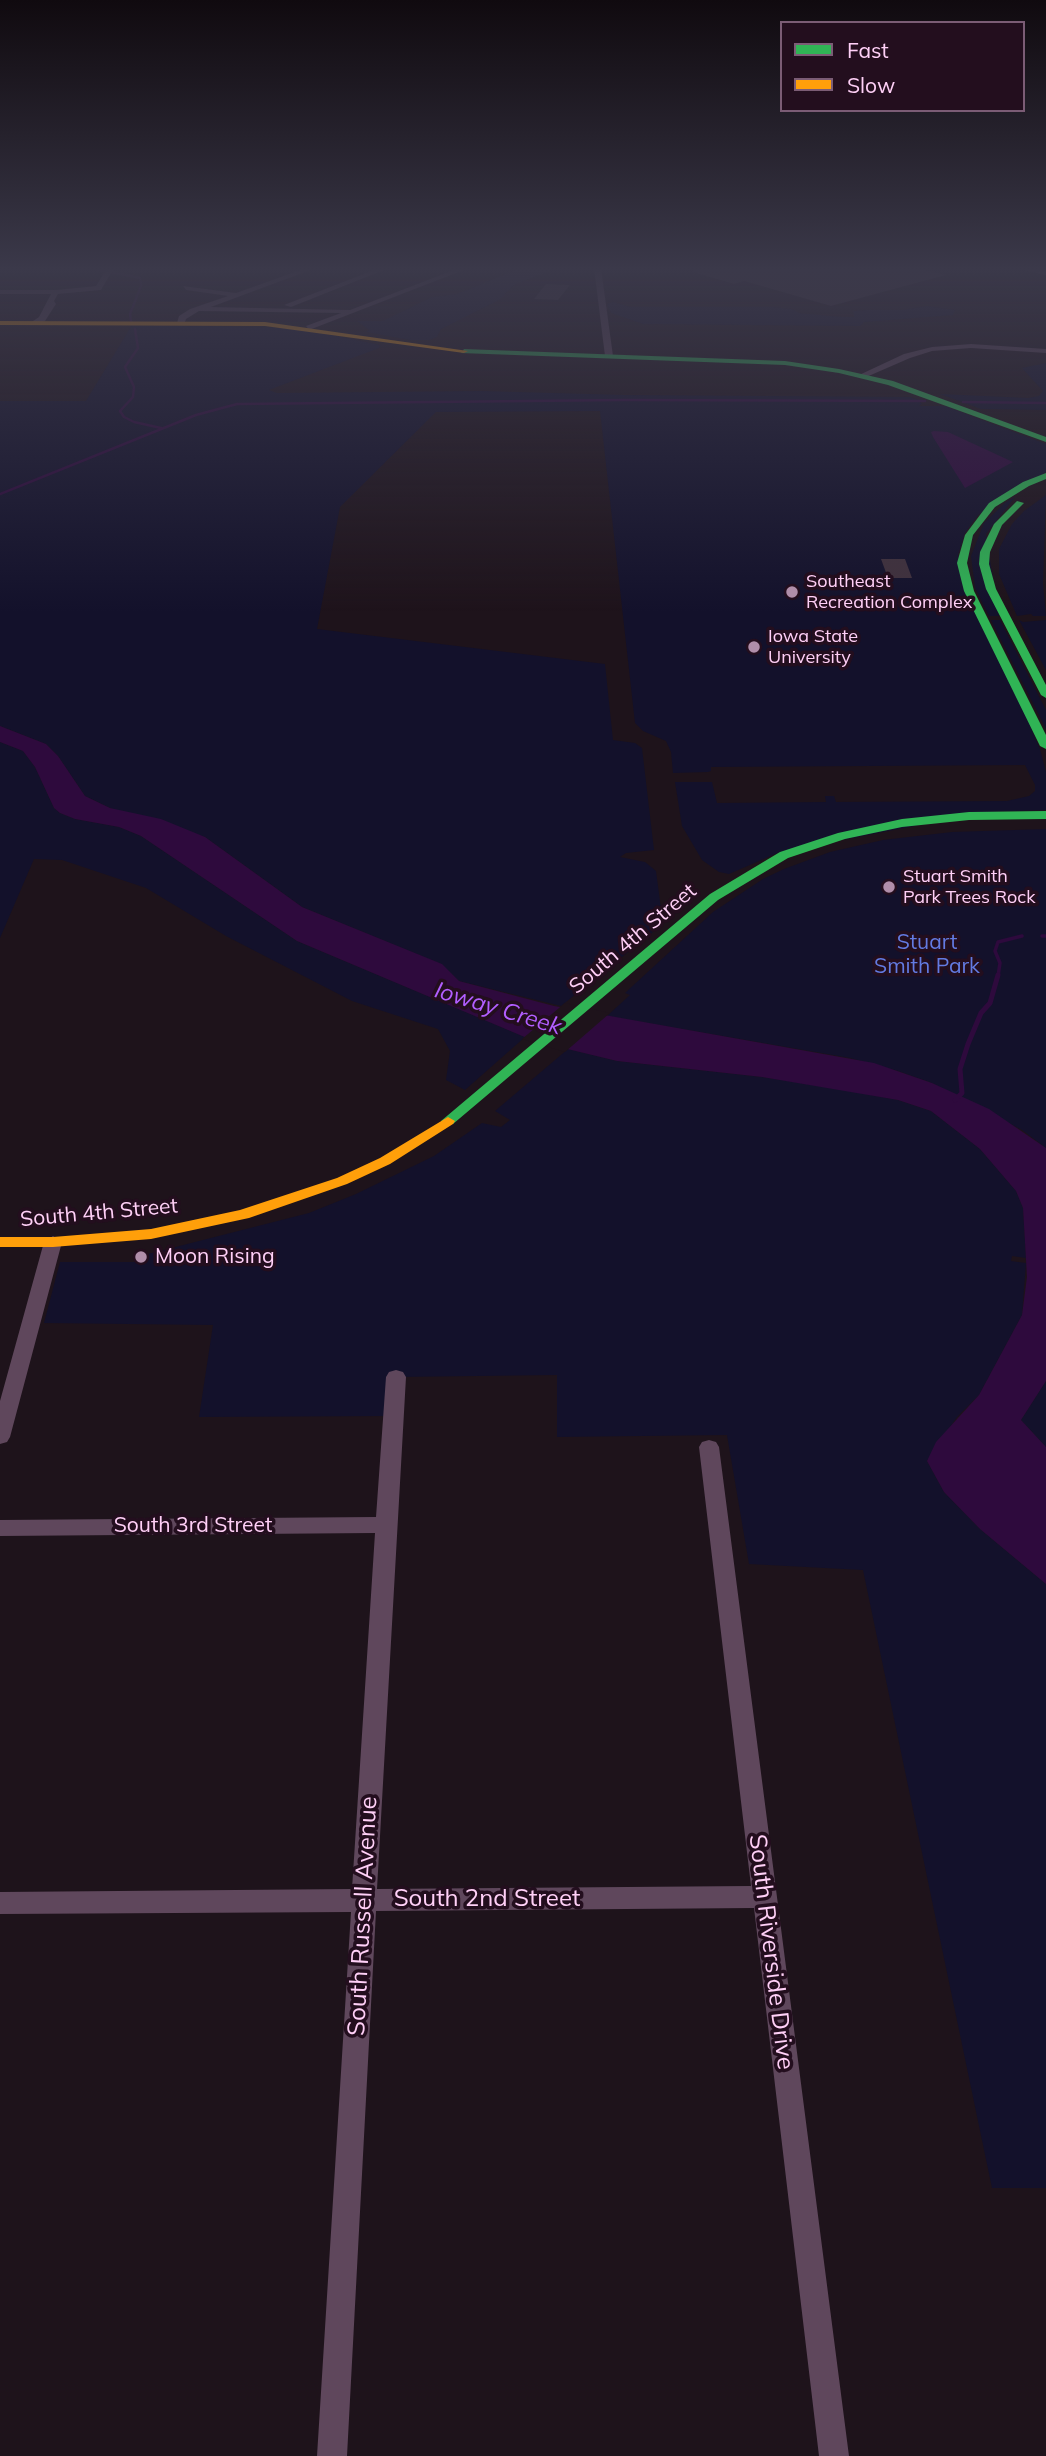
<!DOCTYPE html>
<style>
body{margin:0}
#map{position:relative;width:1046px;height:2456px;overflow:hidden;background:#1e131b;font-family:Mulish,sans-serif}
canvas{display:block}
.legend{position:absolute;left:780px;top:21px;width:245px;height:91px;box-sizing:border-box;background:#230e1e;border:2px solid #7b5c75;margin:0;padding:9px 12px;list-style:none;font-size:21px;color:#ffd0f7}
.legend li{display:flex;align-items:center;gap:14px;height:35px}
.legend b{width:35px;border:2px solid #7b5c75}
</style>
<div id="map">
<canvas width="1046" height="2456"></canvas>
<ul class="legend">
<li><b style="height:9px;background:#30b455"></b>Fast</li>
<li><b style="height:9px;background:#ff9f0a"></b>Slow</li>
</ul>
</div>
<script>
const c = document.querySelector('canvas').getContext('2d');
c.lineJoin = 'round';
function fill(path, color) {
  c.fillStyle = color;
  c.fill(path, 'evenodd');
}
function shape(rows) {
  const path = new Path2D();
  for (const r of rows) {
    path.moveTo(r[0], r[1]);
    for (let i = 2; i < r.length; i += 2) path.lineTo(r[i], r[i + 1]);
  }
  return path;
}
function trace(path, color, width, dash) {
  c.strokeStyle = color;
  c.lineWidth = width;
  c.lineCap = dash ? 'butt' : 'round';
  c.setLineDash(dash || []);
  c.stroke(path);
}
function write(font, color, halo, rows, align = 'center') {
  c.font = font + ' Mulish,sans-serif';
  c.lineWidth = 7;
  c.setLineDash([]);
  c.textBaseline = 'middle';
  c.strokeStyle = halo;
  c.fillStyle = color;
  for (const [text, x, y, turn = 0] of rows) {
    c.save();
    c.translate(x, y);
    c.rotate((+turn || 0) * Math.PI / 180);
    c.textAlign = isNaN(turn) ? turn : align;
    if (halo) c.strokeText(text, 0, 0);
    c.fillText(text, 0, 0);
    c.restore();
  }
}
fill(shape([
 [521,268,556,268,514,285,499,300,441,329,437,337,429,340,410,340,366,332,369,330,357,321,383,321,432,297,457,294],
 [613,302,630,307,773,307,792,309,799,313,841,317,854,317,853,311,866,310,902,310,927,306,955,310,953,315,878,321,864,322,860,326,643,324,611,313,607,304],
 [132,325,284,328,327,334,380,345,379,348,269,390,277,393,481,391,624,395,910,397,919,400,922,404,919,406,945,406,1046,444,1046,472,978,515,965,533,958,555,1040,749,1046,772,1046,810,987,812,780,852,729,874,719,872,702,860,682,826,675,782,712,782,717,803,826,802,825,796,834,796,836,802,1007,801,1029,796,1035,791,1035,785,1025,765,711,767,711,771,708,772,673,773,671,752,666,741,643,731,635,723,600,411,436,412,340,507,317,629,605,664,613,740,635,743,642,748,654,850,626,853,620,857,645,862,656,871,663,924,561,1006,459,981,441,964,302,907,205,837,110,808,85,796,58,756,46,744,0,726,0,401,86,401],
 [1046,363,1046,410,981,409,940,394,1028,398,1039,396,1043,391,1022,368],
 [1046,495,1043,584,1046,616,1033,616,1031,614,1017,616,999,574,999,549,1012,524,1024,511],
 [1015,497,986,534,999,616,989,616,975,588,971,556,984,523,1006,502],
 [991,620,1000,620,1046,710,1046,729],
 [1019,620,1023,622,1046,620,1046,670],
 [0,742,23,751,35,767,54,808,60,813,75,819,119,827,141,836,297,941,525,1037,465,1090,446,1080,450,1051,438,1029,352,1001,226,936,146,888,62,860,34,859,0,938],
 [1046,829,1046,1148,1022,1130,932,1083,898,1071,850,1058,607,1016,630,995,625,993,713,912,763,879,784,869,830,852,883,840,952,832],
 [568,1049,617,1061,762,1077,840,1089,898,1100,931,1111,980,1149,1016,1191,1023,1208,1026,1258,1012,1256,1011,1261,1026,1263,1022,1315,979,1395,957,1417,927,1461,944,1492,980,1529,1046,1584,1046,2188,992,2188,863,1570,749,1564,727,1435,557,1437,557,1375,396,1377,392,1416,199,1417,213,1325,44,1323,60,1262,144,1262,144,1255,309,1213,356,1194,434,1156,482,1123,501,1127,510,1120,495,1111],
 [1046,1381,1046,1447,1021,1420]
]), '#13112b');
fill(shape([
 [934,431,948,432,1013,462,965,488,933,437,931,432],
 [0,726,46,744,58,756,85,796,110,808,161,819,205,837,302,907,442,964,459,981,554,1006,874,1063,932,1083,989,1109,1046,1148,1046,1381,1021,1420,1046,1447,1046,1584,980,1529,944,1492,927,1461,936,1442,979,1395,1022,1315,1027,1277,1023,1208,1016,1191,980,1149,931,1111,898,1100,762,1077,617,1061,534,1041,297,941,141,836,119,827,75,819,60,813,54,808,35,767,23,751,0,742]
]), '#2e0a3d');
fill(shape([
 [565,1003,610,1013,565,1052,522,1039]
]), '#1e131b');
trace(shape([
 [91,268,140,278,141,286,130,314,131,321],
 [135,329,138,348,125,367,134,387,133,397,120,411,124,417,134,422,161,428],
 [963,402,1046,403],
 [0,494,196,415,237,404,624,400,925,401]
]), '#2e0a3d', 2.5);
trace(shape([
 [1042,936,1046,936],
 [998,976,1000,963,995,951,998,942,1022,936]
]), '#2e0a3d', 3.5);
trace(shape([
 [955,1100,962,1093,960,1069,968,1044,981,1013,990,1003,998,975]
]), '#2e0a3d', 5);
fill(shape([
 [693,268,915,268,946,275,831,306,744,281,734,284,693,272],
 [546,284,570,285,558,300,534,299],
 [881,559,905,559,912,578,888,578]
]), '#40313d');
fill(shape([
 [107,268,114,268,101,290,58,294,54,301,56,304,45,321,34,325,30,323,39,317,51,294,0,294,0,290,56,290,96,286,107,268],
 [306,268,316,268,211,307,350,310,459,268,469,268,309,330,306,326,341,313,199,311,186,319,184,325,177,323,179,316,190,309,228,296,186,290,183,286,236,293,306,268],
 [379,268,389,268,291,307,284,305,379,268],
 [594,268,601,268,613,356,609,358,605,356,594,268],
 [1018,268,1046,271,1046,275,1020,269,1018,268],
 [971,344,1046,349,1046,353,971,348,932,351,910,358,864,378,857,376,904,354,932,347,971,344],
 [53,1236,62,1242,10,1437,7,1442,0,1444,0,1401,44,1242,53,1236],
 [396,1370,403,1372,406,1377,377,1889,751,1886,699,1447,702,1442,709,1440,716,1442,719,1447,849,2456,819,2456,754,1908,376,1911,347,2456,317,2456,351,1912,0,1914,0,1892,352,1889,375,1533,0,1536,0,1520,376,1517,386,1377,389,1372,396,1370]
]), '#5f475c');
fill(shape([
 [464,349,785,361,839,369,893,381,1046,437,1046,442,888,385,839,373,785,365,461,353,464,349],
 [1046,473,1046,479,1029,486,995,507,973,535,967,563,974,591,1046,735,1046,749,1040,746,964,591,957,563,965,535,989,503,1023,482,1046,473],
 [1017,501,1024,503,1002,525,990,552,989,564,996,589,1046,685,1046,698,1041,695,986,589,979,564,980,552,994,524,1017,501],
 [1046,811,1046,819,969,820,902,827,845,839,788,858,718,900,453,1124,443,1124,441,1121,710,894,780,852,838,833,902,819,969,812,1046,811]
]), '#30b455');
fill(shape([
 [0,321,265,322,468,351,464,353,265,326,0,325,0,321],
 [448,1117,455,1121,453,1124,390,1164,347,1184,249,1218,151,1239,53,1247,0,1247,0,1237,53,1237,151,1229,240,1210,337,1178,380,1158,448,1117]
]), '#ff9f0a');
const sky = c.createLinearGradient(0, 0, 0, 612);
sky.addColorStop(0, '#100a0f');
sky.addColorStop(0.44, '#3b394a');
sky.addColorStop(1, '#3b394a00');
c.fillStyle = sky;
c.fillRect(0, 0, 1046, 612);
for (const [x, y, r, color] of [
 [792,592,7,"#b08eaa"],
 [754,647,7,"#b08eaa"],
 [889,887,7,"#b08eaa"],
 [141,1257,7,"#b08eaa"]
]) {
  const dot = new Path2D();
  dot.arc(x, y, r, 0, 2 * Math.PI);
  c.fillStyle = color;
  c.fill(dot);
  trace(dot, '#230e1e', 2.5);
}
write('18px', '#ffd0f7', '#230e1e', [
 ["Southeast",806,582],
 ["Recreation Complex",806,603],
 ["Iowa State",768,637],
 ["University",768,658],
 ["Stuart Smith",903,877],
 ["Park Trees Rock",903,898]
], 'left');
write('21px', '#ffd0f7', '#230e1e', [
 ["South 4th Street",633,939,-40],
 ["South 4th Street",99,1213,-5],
 ["South 3rd Street",193,1526]
]);
write('21px', '#637be2', '#230e1e', [
 ["Stuart",927,943],
 ["Smith Park",927,967]
]);
write('21px', '#ffd0f7', '#230e1e', [
 ["Moon Rising",155,1257]
], 'left');
write('italic 23px', '#b25eff', '#230e1e', [
 ["Ioway Creek",498,1009,17]
]);
write('24px', '#ffd0f7', '#230e1e', [
 ["South 2nd Street",487,1899],
 ["South Russell Avenue",363,1916,-87],
 ["South Riverside Drive",771,1952,83]
]);
</script>
